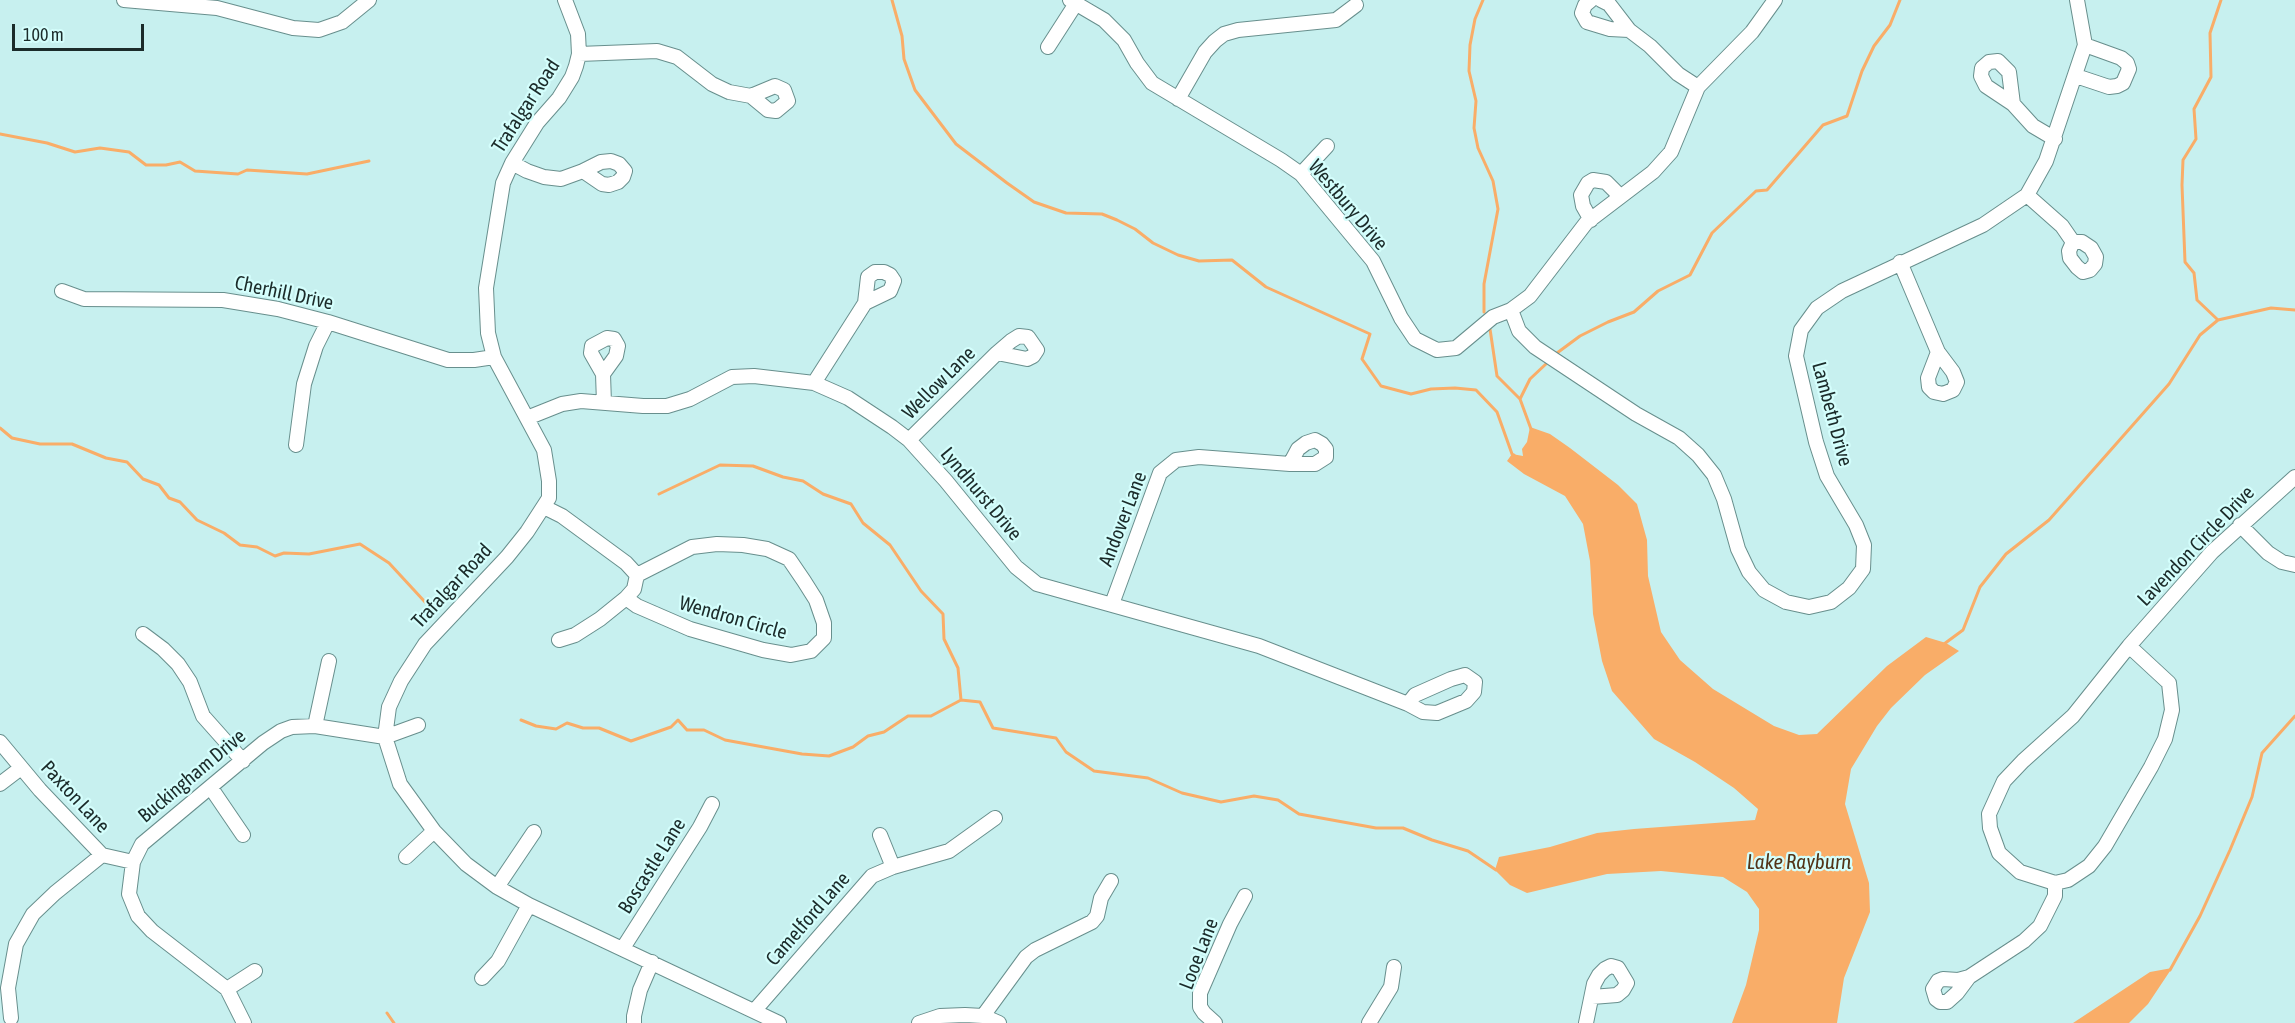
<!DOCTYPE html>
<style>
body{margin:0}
#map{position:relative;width:2295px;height:1023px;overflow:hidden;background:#c7f0ef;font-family:"Asap Condensed",sans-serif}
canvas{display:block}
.scale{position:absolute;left:12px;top:24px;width:132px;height:27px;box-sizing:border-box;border:3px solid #1b2b2a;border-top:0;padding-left:8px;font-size:18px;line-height:21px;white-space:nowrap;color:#1b2b2a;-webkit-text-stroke:4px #d4fefc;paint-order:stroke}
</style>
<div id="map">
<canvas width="2295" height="1023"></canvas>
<div class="scale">100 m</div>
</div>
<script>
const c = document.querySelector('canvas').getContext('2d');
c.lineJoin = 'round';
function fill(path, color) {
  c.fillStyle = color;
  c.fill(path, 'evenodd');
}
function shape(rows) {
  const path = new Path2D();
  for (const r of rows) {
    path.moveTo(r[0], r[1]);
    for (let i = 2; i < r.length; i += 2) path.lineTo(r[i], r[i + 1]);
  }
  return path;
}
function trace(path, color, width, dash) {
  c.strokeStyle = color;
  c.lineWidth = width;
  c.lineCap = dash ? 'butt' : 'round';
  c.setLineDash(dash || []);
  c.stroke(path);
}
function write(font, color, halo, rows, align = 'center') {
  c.font = font + ' "Asap Condensed",sans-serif';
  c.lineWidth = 4.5;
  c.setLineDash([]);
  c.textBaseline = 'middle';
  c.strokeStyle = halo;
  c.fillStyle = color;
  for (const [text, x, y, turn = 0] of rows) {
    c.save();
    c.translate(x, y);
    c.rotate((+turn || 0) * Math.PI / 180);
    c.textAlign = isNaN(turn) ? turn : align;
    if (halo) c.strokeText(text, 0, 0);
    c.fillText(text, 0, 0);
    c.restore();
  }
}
fill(shape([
 [1530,427,1550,434,1570,448,1618,485,1637,504,1647,540,1648,576,1661,632,1680,660,1713,689,1774,726,1799,735,1817,734,1887,666,1926,637,1946,643,1959,651,1925,675,1891,708,1877,726,1851,769,1845,804,1869,883,1870,912,1844,978,1837,1023,1732,1023,1746,985,1759,930,1759,909,1747,892,1723,877,1661,871,1607,874,1527,893,1510,885,1495,870,1499,857,1550,847,1597,833,1634,829,1755,820,1758,809,1734,788,1695,762,1654,739,1612,691,1602,661,1593,614,1590,561,1583,524,1565,496,1524,474,1507,461,1512,454,1523,456,1522,449,1527,442],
 [2172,968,2148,1004,2129,1023,2073,1023,2150,972]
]), '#f9ad68');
trace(shape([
 [892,0,902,36,904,59,915,90,956,144,1007,183,1034,202,1066,213,1102,214,1117,220,1135,229,1153,243,1178,255,1199,261,1232,260,1266,287,1370,334,1362,359,1381,386,1411,394,1431,389,1455,388,1476,390,1497,412,1512,454,1514,455],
 [1483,0,1475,19,1470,45,1469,71,1476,101,1474,128,1478,148,1493,181,1498,209,1484,284,1484,312],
 [0,134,47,143,75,152,100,148,129,152,146,165,166,165,180,162,195,171,238,174,247,170,307,174,369,161],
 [2218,320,2197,300,2194,273,2185,262,2182,185,2183,160,2196,139,2194,109,2211,77,2210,33,2221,0],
 [1490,329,1497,376,1520,399,1531,429],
 [1557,353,1580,336,1608,322,1634,312,1658,291,1690,275,1712,233,1756,191,1767,190,1823,125,1847,116,1862,71,1874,46,1890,25,1900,0],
 [1520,399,1530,379,1547,363],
 [0,428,12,438,40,444,72,444,106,458,127,462,143,479,159,485,169,498,180,502,197,520,224,533,240,545,257,547,275,556,284,553,309,554,360,544,389,563,425,602],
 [659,494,720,465,753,466,783,477,803,481,823,494,851,504,863,523,890,545,921,591,943,614,944,639,958,668,961,700],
 [1944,644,1963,630,1980,587,2006,554,2049,520,2169,384,2200,335,2218,320,2271,308,2295,310],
 [521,720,536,726,556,729,567,723,583,728,599,728,631,741,671,727,678,720,687,730,704,730,725,740,802,754,829,756,853,747,868,736,884,732,908,716,931,716,961,700,980,702,993,728,1056,738,1066,752,1094,771,1148,778,1182,793,1221,802,1254,796,1278,800,1299,814,1376,828,1403,828,1432,840,1468,851,1496,870],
 [2170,970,2200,916,2230,850,2252,797,2262,753,2295,716],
 [387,1013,394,1023]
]), '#f9ad68', 3);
const minor = shape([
 [124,0,217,8,293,28,319,30,342,22,369,0],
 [565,0,578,34,579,54,576,66,572,77,559,98,537,123,512,163,503,183,486,288,488,333,494,357,544,450,549,481,549,498,527,532,507,557,425,644,401,681,389,707,385,737,400,784,434,831,466,864,497,887,529,905,779,1023],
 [1070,0,1104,20,1124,40,1137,63,1152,83,1281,160,1301,174,1373,261,1401,318,1415,339,1437,350,1456,348,1493,317,1511,310,1530,296,1586,223,1653,172,1671,152,1698,87,1752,32,1775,0],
 [1591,0,1585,5,1582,13,1587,22,1610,29,1629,30],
 [1601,0,1609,4,1629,30,1650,46,1678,74,1698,87],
 [1048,47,1075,5],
 [579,54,657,51,677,57,712,84,729,92,751,96,768,110,776,111,788,101,784,90,775,86,751,96],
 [2076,76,2109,87,2117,86,2123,83,2129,69,2127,63,2121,58,2085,45],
 [1178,99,1205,52,1215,41,1224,34,1238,30,1336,20,1356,5],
 [2013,104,1986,86,1981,76,1982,68,1989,62,1998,61,2009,72,2013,104,2033,126,2055,139],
 [512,163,527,171,544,177,561,179,583,171,602,184,609,185,618,182,623,177,625,171,619,164,611,161,601,162,583,171],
 [1301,174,1327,146],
 [2027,195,2062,226,2073,242,2069,251,2070,258,2077,267,2083,272,2090,270,2095,264,2096,257,2091,248,2082,242,2073,242],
 [1591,220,1583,206,1581,195,1588,183,1593,180,1606,182,1620,196],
 [1900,262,1938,352,1928,378,1929,387,1934,392,1943,394,1953,390,1957,382,1953,372,1938,352],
 [62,291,84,299,223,300,278,309,328,322,448,360,474,360,494,357],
 [1511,310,1519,331,1535,347,1636,414,1679,438,1698,455,1714,475,1724,499,1738,549,1749,572,1764,590,1786,602,1809,607,1831,602,1849,588,1863,569,1864,545,1856,525,1827,476,1816,442,1796,356,1801,330,1817,308,1842,291,1983,225,2027,195,2046,161,2085,45,2077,0],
 [603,374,591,353,592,346,607,338,614,339,618,346,616,356,603,374,604,403],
 [814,383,865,303,890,291,894,281,890,275,884,272,875,272,868,277,865,303],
 [527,418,562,404,581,401,643,406,667,406,690,399,732,377,754,376,814,383,848,398,892,427,909,440,946,481,1016,567,1037,584,1259,646,1408,704,1415,695,1451,679,1465,675,1475,682,1474,692,1466,701,1437,713,1423,712,1408,704],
 [909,440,997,353,1027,359,1033,356,1037,350,1028,337,1019,336,1011,341,997,353],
 [296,445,304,384,316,346,328,322],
 [544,507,562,516,626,563,637,575,634,589,626,598,600,619,575,635,559,640],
 [2240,525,2268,553,2282,562,2295,565],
 [626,598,637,606,690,629,763,650,791,655,811,651,824,638,824,623,816,600,804,581,789,559,767,549,743,545,717,544,692,547,637,575],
 [1112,604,1160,473,1176,460,1199,457,1290,464,1315,464,1326,457,1326,449,1322,444,1315,440,1306,443,1298,449,1290,464],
 [143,634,163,649,178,664,190,682,203,716,243,761],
 [2129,646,2169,683,2172,710,2165,739,2151,767,2105,846,2089,866,2068,880,2055,883,2020,872,1999,853,1990,828,1989,814,2004,781,2023,761,2073,716,2129,646,2212,552,2295,477],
 [315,726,329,661],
 [0,742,40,790,102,855,133,862],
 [0,784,21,768],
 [211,788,243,835],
 [880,835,893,867],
 [406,857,434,831],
 [497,887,534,832],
 [623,948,700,827,712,804],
 [1969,977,1957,993,1947,1002,1940,1002,1936,999,1933,989,1938,981,1943,979,1958,980,1969,977,2024,941,2040,926,2055,896,2055,883],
 [482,978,498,961,529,905],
 [227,989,255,971],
 [755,1010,872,876,893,867,949,851,995,818],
 [983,1016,1026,957,1035,950,1092,922,1097,916,1101,898,1111,881],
 [11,1018,8,988,16,944,33,914,55,893,102,855],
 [244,1023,227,989,152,931,138,916,129,894,133,862,142,844,263,743,281,731,292,727,315,726,385,737,418,725],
 [634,1023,634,1016,640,990,652,962],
 [919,1023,940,1016,965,1015,983,1016,999,1023],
 [1215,1023,1204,1013,1200,1007,1200,993,1230,924,1245,896],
 [1369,1023,1391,987,1394,967],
 [1586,1023,1594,984,1599,975,1605,969,1611,966,1618,968,1627,983,1623,990,1617,995,1592,997]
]);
trace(minor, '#688f8d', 16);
trace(minor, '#fff', 14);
write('20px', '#1b2b2a', '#d4fefc', [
 ["Trafalgar Road",526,106,-57],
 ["Westbury Drive",1348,205,50],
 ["Cherhill Drive",284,293,12],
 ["Wellow Lane",939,383,-45],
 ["Lambeth Drive",1832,414,75],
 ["Lyndhurst Drive",981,494,50],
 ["Andover Lane",1123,519,-69],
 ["Lavendon Circle Drive",2196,546,-46],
 ["Trafalgar Road",452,586,-47],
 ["Wendron Circle",733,618,16],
 ["Buckingham Drive",192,776,-40],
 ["Paxton Lane",75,797,47],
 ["Boscastle Lane",652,866,-58],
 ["Camelford Lane",808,919,-49],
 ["Looe Lane",1199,954,-69]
]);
write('italic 21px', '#533417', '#d4fefc', [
 ["Lake Rayburn",1799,862]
]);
</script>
